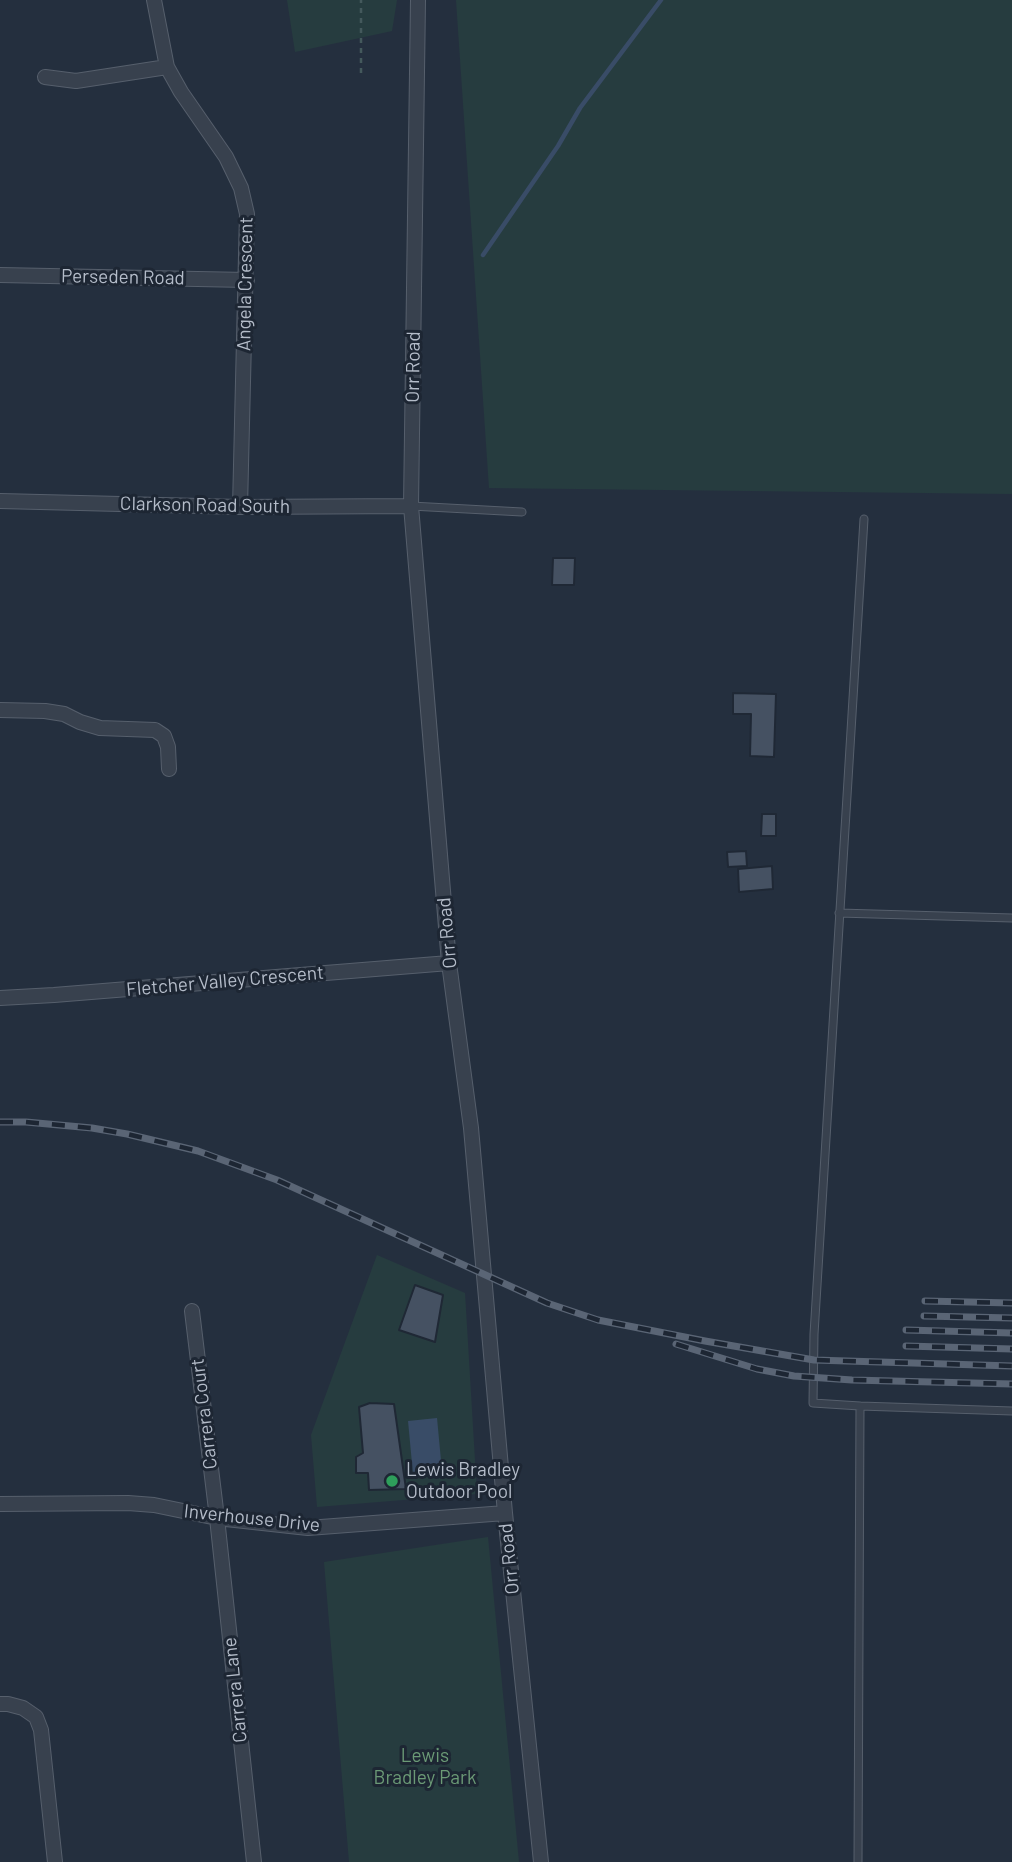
<!DOCTYPE html>
<style>
body{margin:0}
canvas{display:block;background:#242f3e}
</style>
<canvas width="1012" height="1862"></canvas>
<script>
const c = document.querySelector('canvas').getContext('2d');
c.lineJoin = 'round';
function fill(path, color) {
  c.fillStyle = color;
  c.fill(path, 'evenodd');
}
function shape(rows) {
  const path = new Path2D();
  for (const r of rows) {
    path.moveTo(r[0], r[1]);
    for (let i = 2; i < r.length; i += 2) path.lineTo(r[i], r[i + 1]);
  }
  return path;
}
function trace(path, color, width, dash) {
  c.strokeStyle = color;
  c.lineWidth = width;
  c.lineCap = dash ? 'butt' : 'round';
  c.setLineDash(dash || []);
  c.stroke(path);
}
function write(font, color, halo, rows, align = 'center') {
  c.font = font + ' Barlow,sans-serif';
  c.lineWidth = 6;
  c.setLineDash([]);
  c.textBaseline = 'middle';
  c.strokeStyle = halo;
  c.fillStyle = color;
  for (const [text, x, y, turn = 0] of rows) {
    c.save();
    c.translate(x, y);
    c.rotate((+turn || 0) * Math.PI / 180);
    c.textAlign = isNaN(turn) ? turn : align;
    if (halo) c.strokeText(text, 0, 0);
    c.fillText(text, 0, 0);
    c.restore();
  }
}
fill(shape([
 [287,0,397,0,392,31,295,52],
 [456,0,1012,0,1012,494,489,488],
 [377,1255,465,1293,477,1494,317,1507,311,1435],
 [488,1537,519,1862,349,1862,324,1562]
]), '#263c3f');
fill(shape([
 [437,1418,442,1471,413,1474,408,1421]
]), '#394c67');
trace(shape([
 [483,255,558,146,580,108,661,0]
]), '#394c67', 4.5);
const building = shape([
 [553,558,575,558,574,585,552,585,553,558],
 [733,693,776,694,774,757,750,756,751,714,733,714,733,693],
 [762,814,776,814,776,836,761,836,762,814],
 [746,851,747,866,728,867,727,852,746,851],
 [772,866,773,889,739,892,738,869,772,866],
 [415,1285,443,1295,435,1342,399,1330,415,1285],
 [370,1403,394,1404,406,1489,369,1490,368,1473,356,1473,356,1457,363,1453,359,1407,370,1403]
]);
fill(building, '#455162');
trace(building, '#1f2835', 2);
const lane = shape([
 [411,506,522,512],
 [839,913,1012,918],
 [860,1406,813,1403,814,1334,864,519],
 [858,1862,860,1406,1012,1411]
]);
const street = shape([
 [154,0,167,67,181,92,226,157,241,188,247,214,240,507],
 [418,0,411,506,449,963,471,1128,505,1513,541,1862],
 [45,77,76,81,167,67],
 [0,275,247,280],
 [0,501,240,507,411,506],
 [0,710,45,711,64,714,80,722,100,728,155,730,164,736,168,747,169,769],
 [0,998,54,995,449,963],
 [192,1311,217,1518,254,1862],
 [0,1504,128,1503,154,1505,217,1518,308,1528,505,1513],
 [0,1704,8,1704,23,1708,36,1717,41,1730,55,1862]
]);
trace(lane, '#565f6c', 9);
trace(street, '#565f6c', 16);
trace(shape([
 [361,73,361,0]
]), '#44595c', 2.5, [5, 5]);
trace(lane, '#38414e', 7);
trace(street, '#38414e', 14);
const rail = shape([
 [0,1122,26,1122,92,1128,127,1134,198,1151,277,1180,547,1303,598,1320,705,1341,814,1360,1012,1366],
 [925,1301,1012,1303],
 [924,1316,1012,1318],
 [906,1330,1012,1333],
 [676,1344,757,1369,794,1376,852,1380,1012,1384],
 [906,1346,1012,1349]
]);
trace(rail, '#5a6575', 7);
trace(rail, '#1d2633', 4.5, [13]);
for (const [x, y, r, color] of [
 [392,1481,7,"#2e9e5b"]
]) {
  const dot = new Path2D();
  dot.arc(x, y, r, 0, 2 * Math.PI);
  c.fillStyle = color;
  c.fill(dot);
  trace(dot, '#1d2633', 2.5);
}
write('19px', '#b4bcc9', '#1d2633', [
 ["Perseden Road",123,277,1],
 ["Angela Crescent",245,284,-89],
 ["Orr Road",413,367,-89],
 ["Clarkson Road South",205,505,1],
 ["Orr Road",447,933,-95],
 ["Fletcher Valley Crescent",225,981,-5],
 ["Carrera Court",204,1414,-97],
 ["Inverhouse Drive",252,1518,6],
 ["Orr Road",509,1559,-96],
 ["Carrera Lane",235,1690,-96]
]);
write('19px', '#b4bcc9', '#1d2633', [
 ["Lewis Bradley",406,1470],
 ["Outdoor Pool",406,1492]
], 'left');
write('19px', '#6b9a76', '#1d2633', [
 ["Lewis",425,1756],
 ["Bradley Park",425,1778]
]);
</script>
